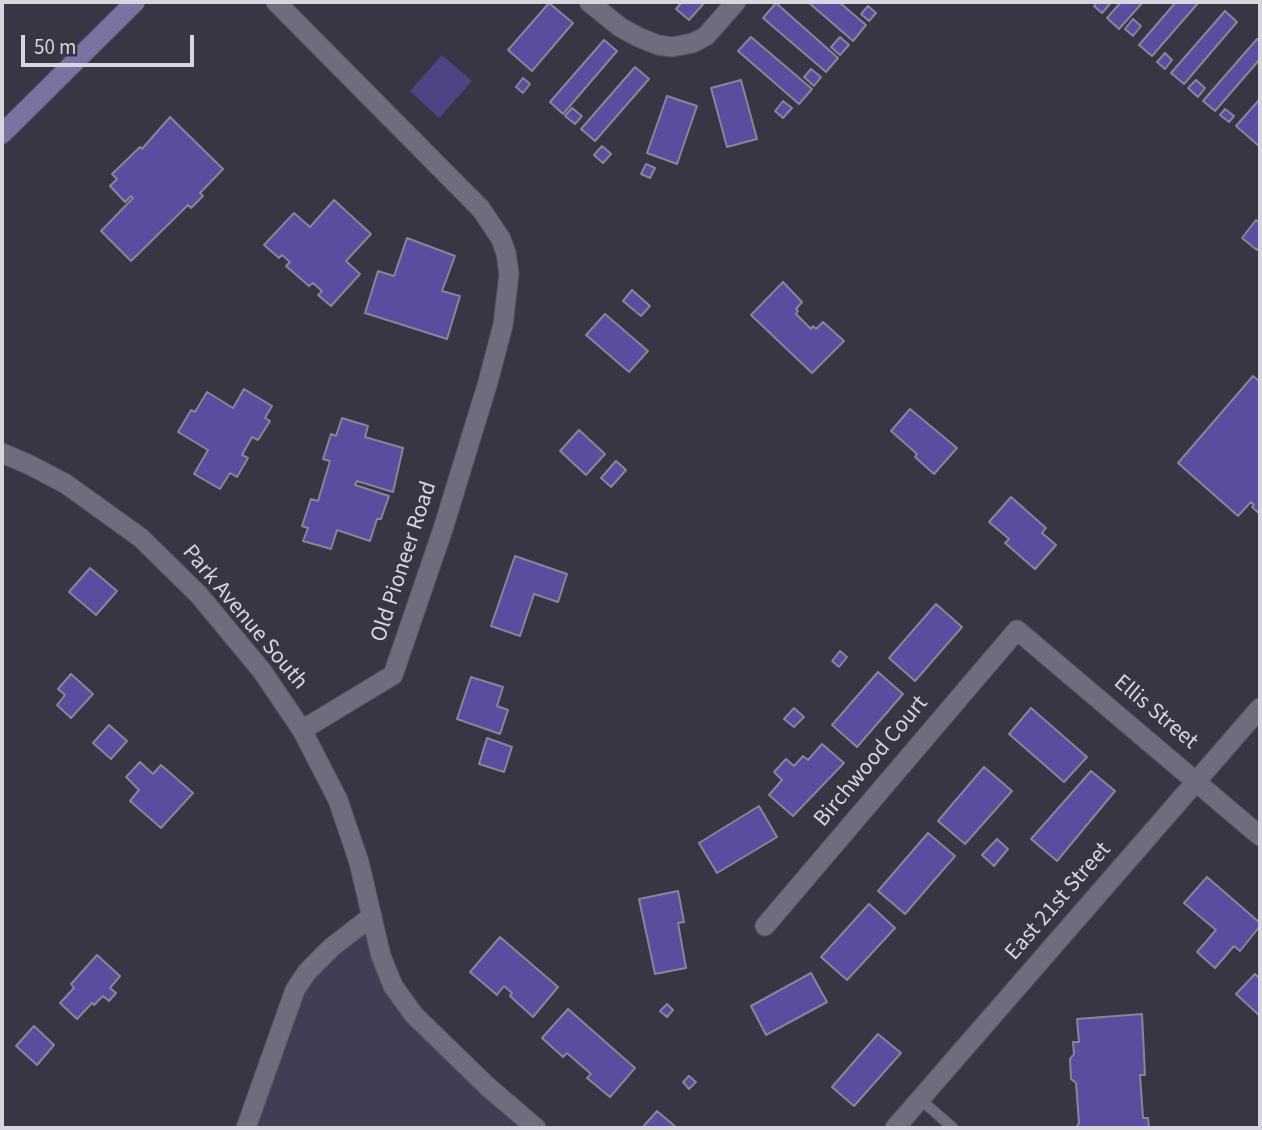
<!DOCTYPE html>
<style>
body{margin:0}
#map{position:relative;width:1262px;height:1130px;overflow:hidden;background:#373645;font-family:"Source Sans 3",sans-serif}
canvas{display:block}
.frame{position:absolute;inset:0;border:4px solid #d6d6df;pointer-events:none}
.scale{position:absolute;left:21px;top:35px;width:173px;height:32px;box-sizing:border-box;border:4px solid #d6d6df;border-top:0;padding-left:9px;font-size:21px;line-height:24px;white-space:nowrap;color:#d6d6df;-webkit-text-stroke:5px #373645;paint-order:stroke}
</style>
<div id="map">
<canvas width="1262" height="1130"></canvas>
<div class="frame"></div>
<div class="scale">50 m</div>
</div>
<script>
const c = document.querySelector('canvas').getContext('2d');
c.lineJoin = 'round';
function fill(path, color) {
  c.fillStyle = color;
  c.fill(path, 'evenodd');
}
function shape(rows) {
  const path = new Path2D();
  for (const r of rows) {
    path.moveTo(r[0], r[1]);
    for (let i = 2; i < r.length; i += 2) path.lineTo(r[i], r[i + 1]);
  }
  return path;
}
function trace(path, color, width, dash) {
  c.strokeStyle = color;
  c.lineWidth = width;
  c.lineCap = dash ? 'butt' : 'round';
  c.setLineDash(dash || []);
  c.stroke(path);
}
function write(font, color, halo, rows, align = 'center') {
  c.font = font + ' "Source Sans 3",sans-serif';
  c.lineWidth = 7;
  c.setLineDash([]);
  c.textBaseline = 'middle';
  c.strokeStyle = halo;
  c.fillStyle = color;
  for (const [text, x, y, turn = 0] of rows) {
    c.save();
    c.translate(x, y);
    c.rotate((+turn || 0) * Math.PI / 180);
    c.textAlign = isNaN(turn) ? turn : align;
    if (halo) c.strokeText(text, 0, 0);
    c.fillText(text, 0, 0);
    c.restore();
  }
}
fill(shape([
 [372,916,401,998,545,1128,244,1128,286,1011]
]), '#403e54');
fill(shape([
 [442,55,472,81,439,118,410,91]
]), '#4d4483');
const building = shape([
 [682,2,705,2,689,20,676,9,682,2],
 [808,2,839,2,866,25,853,41,808,2],
 [1097,2,1107,2,1110,4,1102,13,1094,6,1097,2],
 [1121,2,1143,2,1119,29,1107,18,1121,2],
 [1176,2,1199,2,1152,56,1139,45,1176,2],
 [549,3,573,23,532,71,508,50,549,3],
 [776,3,838,58,826,72,763,18,776,3],
 [868,6,876,13,869,21,861,14,868,6],
 [1225,11,1237,22,1184,84,1171,73,1225,11],
 [1133,19,1141,26,1133,36,1125,29,1133,19],
 [751,37,812,89,799,104,738,51,751,37],
 [840,37,849,45,840,55,831,47,840,37],
 [1257,39,1260,42,1260,59,1215,111,1203,101,1257,39],
 [604,40,617,51,563,114,550,102,604,40],
 [1165,53,1172,60,1165,69,1157,62,1165,53],
 [635,67,649,79,595,141,581,129,635,67],
 [811,69,821,77,814,86,804,77,811,69],
 [523,78,530,84,523,93,516,87,523,78],
 [741,80,757,139,727,147,711,88,741,80],
 [1196,80,1205,88,1198,97,1188,88,1196,80],
 [667,96,697,106,677,164,647,153,667,96],
 [1260,99,1260,145,1259,146,1236,126,1260,99],
 [783,101,792,108,783,118,775,111,783,101],
 [572,108,582,116,575,124,565,116,572,108],
 [1225,109,1234,116,1229,122,1220,115,1225,109],
 [170,117,223,169,200,193,203,196,191,208,188,205,131,261,101,231,133,198,131,196,125,202,110,186,117,179,112,174,140,147,142,149,170,117],
 [602,146,611,154,603,163,594,155,602,146],
 [646,164,655,168,650,178,641,174,646,164],
 [334,200,371,234,346,261,360,274,331,306,318,295,322,291,313,283,309,286,286,266,290,262,282,255,279,258,264,245,294,213,310,227,334,200],
 [1256,220,1260,223,1260,246,1257,250,1242,238,1256,220],
 [407,238,455,256,442,291,460,296,447,339,365,313,378,271,394,276,407,238],
 [783,282,802,302,796,309,798,311,796,314,811,329,813,326,816,329,823,322,844,341,812,373,751,315,783,282],
 [632,290,650,306,641,316,623,301,632,290],
 [605,314,648,351,629,372,586,335,605,314],
 [1253,376,1260,382,1260,514,1252,507,1254,505,1251,502,1238,516,1178,463,1253,376],
 [244,389,272,406,265,418,270,421,258,440,252,437,242,455,248,458,237,477,230,473,220,489,194,474,208,450,178,432,191,410,195,412,207,392,233,408,244,389],
 [910,409,957,448,934,474,915,457,917,454,891,431,910,409],
 [342,418,368,426,365,437,403,448,393,492,357,481,355,485,389,496,381,519,377,519,370,541,337,530,331,549,303,541,308,528,302,526,311,499,318,501,330,461,323,459,331,434,336,436,342,418],
 [579,430,605,454,586,475,560,451,579,430],
 [616,461,626,470,611,487,601,478,616,461],
 [1011,497,1046,528,1042,533,1056,545,1035,569,1005,543,1009,539,989,522,1011,497],
 [515,556,567,574,558,602,534,594,520,636,491,626,515,556],
 [90,568,117,591,96,615,69,592,90,568],
 [936,604,962,627,915,681,889,658,936,604],
 [840,651,847,657,839,667,832,661,840,651],
 [878,672,903,694,857,747,832,725,878,672],
 [71,674,93,694,71,718,57,705,65,695,58,689,71,674],
 [471,677,503,687,497,706,508,710,500,734,457,719,471,677],
 [794,708,804,717,794,727,784,719,794,708],
 [1031,708,1087,757,1064,782,1009,734,1031,708],
 [109,725,127,741,111,759,93,743,109,725],
 [487,738,512,747,504,772,479,764,487,738],
 [822,744,844,763,793,816,769,795,782,780,774,772,786,759,794,766,803,756,808,760,822,744],
 [140,762,153,774,161,765,193,793,161,828,130,801,139,790,126,777,140,762],
 [984,767,1012,791,965,844,938,821,984,767],
 [1091,771,1115,791,1057,861,1031,839,1091,771],
 [759,806,777,837,717,873,699,843,759,806],
 [928,833,955,856,905,914,878,891,928,833],
 [997,839,1008,849,994,866,982,855,997,839],
 [1207,877,1260,923,1260,926,1240,951,1234,946,1215,968,1197,952,1216,930,1184,903,1207,877],
 [678,891,684,922,678,923,686,968,655,974,639,899,678,891],
 [869,904,895,928,847,980,821,957,869,904],
 [500,937,558,987,533,1017,510,996,512,993,504,986,497,995,470,972,500,937],
 [97,955,120,976,110,988,116,993,109,1001,103,996,94,1005,92,1003,77,1019,60,1003,74,988,71,984,97,955],
 [811,973,827,1002,766,1035,751,1006,811,973],
 [1255,974,1260,979,1260,1016,1236,994,1255,974],
 [667,1004,673,1010,667,1017,660,1011,667,1004],
 [568,1009,635,1068,610,1097,587,1078,591,1074,567,1053,563,1057,542,1038,568,1009],
 [1142,1014,1145,1075,1140,1075,1143,1118,1148,1118,1149,1128,1076,1128,1079,1123,1076,1083,1071,1079,1070,1059,1074,1054,1073,1042,1079,1042,1077,1019,1142,1014],
 [34,1026,54,1045,37,1065,16,1046,34,1026],
 [878,1034,901,1053,854,1106,832,1087,878,1034],
 [689,1076,696,1082,689,1089,683,1082,689,1076],
 [657,1111,677,1128,642,1128,657,1111]
]);
fill(building, '#5a4c9f');
trace(building, '#878698', 2);
const service = shape([
 [920,1099,953,1128]
]);
const minor = shape([
 [276,2,481,209,501,239,506,253,509,274,503,325,488,382,443,529,393,675,302,730],
 [589,2,620,27,638,37,658,45,672,47,693,43,706,36,736,2],
 [2,453,30,465,66,484,141,538,199,595,262,671,302,730,338,800,359,862,381,956,393,986,414,1015,487,1086,536,1128],
 [765,926,1017,630,1260,836],
 [246,1128,295,990,307,972,332,947,372,916],
 [895,1128,1260,708]
]);
const secondary = shape([
 [2,134,135,2]
]);
trace(service, '#555461', 12);
trace(minor, '#555461', 21);
trace(secondary, '#555461', 21);
trace(service, '#6e6d7e', 10);
trace(minor, '#6e6d7e', 19);
trace(secondary, '#7873a1', 19);
write('23px', '#d6d6df', '#373645', [
 ["Old Pioneer Road",405,562,-72],
 ["Park Avenue South",244,618,50],
 ["Ellis Street",1155,713,40],
 ["Birchwood Court",872,762,-50],
 ["East 21st Street",1059,902,-49]
]);
</script>
